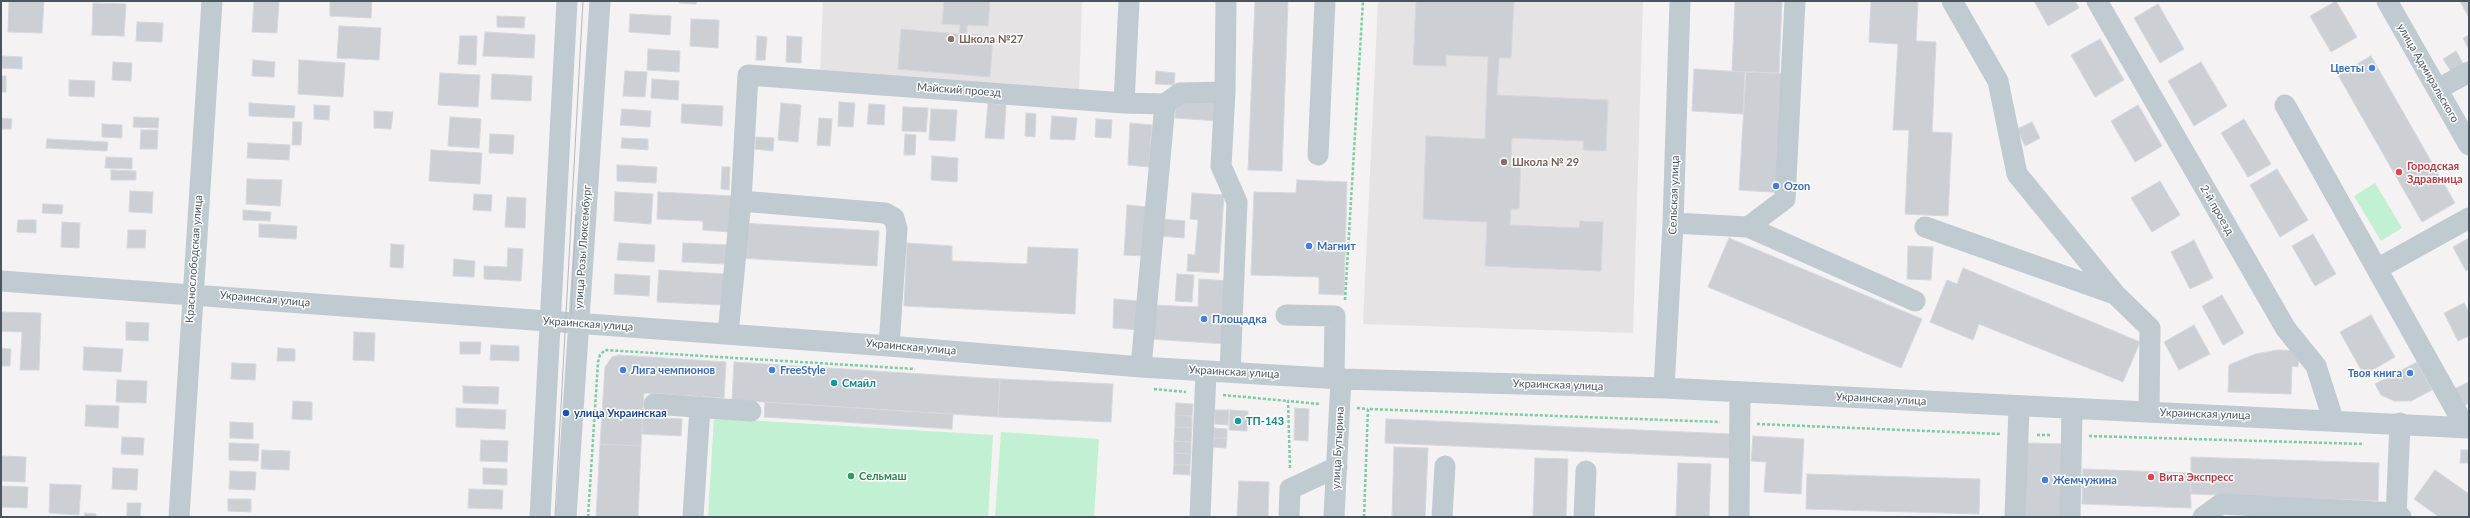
<!DOCTYPE html>
<meta charset="utf-8">
<style>
body{margin:0}
#map{position:relative;width:2470px;height:518px;overflow:hidden;background:#f4f2f2;font-family:Lato,sans-serif}
canvas{display:block}
.frame{position:absolute;inset:0;border:2px solid #495660;pointer-events:none}
</style>
<div id="map">
<canvas width="2470" height="518"></canvas>
<div class="frame"></div>
</div>
<script>
const c = document.querySelector('canvas').getContext('2d');
c.lineJoin = 'round';
function fill(path, color) {
  c.fillStyle = color;
  c.fill(path, 'evenodd');
}
function shape(rows) {
  const path = new Path2D();
  for (const r of rows) {
    path.moveTo(r[0], r[1]);
    for (let i = 2; i < r.length; i += 2) path.lineTo(r[i], r[i + 1]);
  }
  return path;
}
function trace(path, color, width, dash) {
  c.strokeStyle = color;
  c.lineWidth = width;
  c.lineCap = dash ? 'butt' : 'round';
  c.setLineDash(dash || []);
  c.stroke(path);
}
function write(font, color, halo, rows, align = 'center') {
  c.font = font + ' Lato,sans-serif';
  c.lineWidth = 3;
  c.setLineDash([]);
  c.textBaseline = 'middle';
  c.strokeStyle = halo;
  c.fillStyle = color;
  for (const [text, x, y, turn = 0] of rows) {
    c.save();
    c.translate(x, y);
    c.rotate((+turn || 0) * Math.PI / 180);
    c.textAlign = isNaN(turn) ? turn : align;
    if (halo) c.strokeText(text, 0, 0);
    c.fillText(text, 0, 0);
    c.restore();
  }
}
fill(shape([
 [823,1,1082,1,1079,90,820,76],
 [1378,1,1643,1,1633,333,1363,324]
]), '#e5e3e4');
fill(shape([
 [2375,183,2402,228,2381,241,2354,196],
 [714,418,993,435,988,517,708,517],
 [1001,432,1099,439,1094,517,995,517]
]), '#c2f0d2');
const building = shape([
 [9,1,44,1,42,33,8,32,9,1],
 [254,1,279,1,277,33,252,32,254,1],
 [330,1,372,1,371,18,330,16,330,1],
 [679,1,697,1,696,4,679,3,679,1],
 [944,1,990,1,988,26,967,25,967,34,993,36,990,77,898,69,901,29,959,34,960,25,942,24,944,1],
 [1255,1,1288,1,1282,171,1248,170,1255,1],
 [1416,1,1514,1,1511,58,1499,58,1497,95,1608,100,1606,151,1583,150,1584,141,1512,138,1511,157,1521,157,1519,209,1511,209,1510,225,1579,228,1580,221,1603,222,1601,271,1485,266,1487,222,1423,219,1426,136,1485,139,1488,57,1446,55,1446,66,1413,65,1416,1],
 [1735,1,1782,1,1779,73,1732,71,1735,1],
 [1871,1,1918,1,1916,41,1936,42,1932,132,1952,133,1948,216,1905,214,1909,130,1893,130,1898,44,1869,42,1871,1],
 [2034,1,2075,1,2079,8,2048,26,2034,1],
 [2336,1,2357,37,2331,52,2310,16,2336,1],
 [2460,1,2469,1,2469,18,2460,1],
 [93,3,126,4,124,36,92,35,93,3],
 [2158,4,2184,49,2160,63,2134,18,2158,4],
 [630,14,671,16,670,35,629,32,630,14],
 [497,16,525,17,524,28,497,27,497,16],
 [691,19,719,20,718,48,690,46,691,19],
 [137,22,163,23,162,42,136,41,137,22],
 [339,26,381,28,379,60,337,58,339,26],
 [485,32,535,35,534,58,483,56,485,32],
 [2469,35,2469,50,2463,38,2469,35],
 [460,36,477,36,476,65,458,64,460,36],
 [757,36,767,37,765,60,756,60,757,36],
 [787,36,802,37,801,63,786,62,787,36],
 [2100,39,2124,80,2095,97,2071,55,2100,39],
 [648,49,680,51,679,72,647,70,648,49],
 [2456,51,2464,65,2452,73,2443,59,2456,51],
 [2,56,22,57,22,69,2,68,2,56],
 [2371,56,2455,203,2422,222,2338,75,2371,56],
 [253,60,275,62,274,77,252,76,253,60],
 [299,60,345,63,343,97,298,94,299,60],
 [113,62,132,63,131,81,112,80,113,62],
 [2201,62,2227,106,2194,126,2168,81,2201,62],
 [1694,69,1745,72,1743,114,1692,111,1694,69],
 [625,71,647,72,645,97,623,96,625,71],
 [1156,71,1175,73,1174,85,1155,84,1156,71],
 [1746,72,1792,74,1786,193,1739,190,1746,72],
 [440,73,480,75,478,107,438,105,440,73],
 [492,74,532,76,531,101,491,99,492,74],
 [1,76,6,76,6,92,1,92,1,76],
 [652,79,679,81,678,100,651,98,652,79],
 [69,80,95,81,94,97,69,96,69,80],
 [1176,99,1220,102,1218,121,1175,118,1176,99],
 [839,102,855,103,853,127,838,126,839,102],
 [249,103,295,106,294,118,249,116,249,103],
 [781,103,801,105,798,142,778,140,781,103],
 [988,103,1006,105,1004,139,985,138,988,103],
 [682,104,723,106,722,126,681,123,682,104],
 [869,104,885,105,884,125,867,124,869,104],
 [314,105,330,106,329,120,314,119,314,105],
 [2138,105,2162,146,2135,162,2111,121,2138,105],
 [903,107,928,108,926,132,902,131,903,107],
 [622,109,651,111,650,127,620,125,622,109],
 [931,109,957,110,955,141,929,140,931,109],
 [374,111,393,112,391,129,374,128,374,111],
 [1026,113,1036,114,1035,137,1025,136,1026,113],
 [1052,116,1077,118,1075,140,1050,139,1052,116],
 [134,117,159,118,158,128,133,127,134,117],
 [450,117,481,119,479,148,448,146,450,117],
 [1,118,12,119,11,129,1,129,1,118],
 [819,118,832,119,830,146,817,145,819,118],
 [1096,119,1112,120,1111,138,1095,137,1096,119],
 [2244,119,2271,164,2248,177,2221,133,2244,119],
 [293,122,302,122,301,145,292,145,293,122],
 [2032,122,2040,138,2025,146,2017,129,2032,122],
 [1130,123,1152,125,1149,167,1128,165,1130,123],
 [102,124,122,125,122,138,102,137,102,124],
 [141,130,158,130,157,149,140,149,141,130],
 [490,134,514,135,513,154,489,153,490,134],
 [905,134,916,135,915,155,904,155,905,134],
 [756,137,774,138,773,151,755,149,756,137],
 [622,138,648,139,648,150,621,148,622,138],
 [47,139,108,142,107,151,46,148,47,139],
 [248,143,290,145,289,160,247,158,248,143],
 [431,150,482,153,480,184,429,181,431,150],
 [932,156,958,158,957,182,931,180,932,156],
 [106,157,132,158,132,169,105,168,106,157],
 [617,165,657,167,656,183,617,181,617,165],
 [722,167,730,167,729,190,721,189,722,167],
 [2277,169,2308,220,2280,237,2250,185,2277,169],
 [111,170,136,171,136,180,111,180,111,170],
 [247,179,282,180,280,206,246,204,247,179],
 [1297,180,1347,182,1344,295,1319,294,1319,277,1251,275,1254,192,1296,193,1297,180],
 [2160,181,2180,215,2152,232,2131,198,2160,181],
 [130,191,153,192,152,213,129,212,130,191],
 [615,192,653,194,651,224,614,221,615,192],
 [658,192,732,196,730,232,703,230,703,221,657,219,658,192],
 [1192,193,1224,195,1219,273,1187,271,1188,254,1195,255,1198,220,1190,219,1192,193],
 [474,194,492,195,491,211,473,210,474,194],
 [507,197,526,198,525,228,505,227,507,197],
 [43,204,63,205,62,214,42,213,43,204],
 [1127,205,1148,207,1145,256,1124,255,1127,205],
 [243,210,271,212,270,221,243,220,243,210],
 [1162,219,1185,221,1184,238,1160,236,1162,219],
 [18,220,36,220,36,233,17,232,18,220],
 [62,222,80,223,79,248,61,247,62,222],
 [741,223,879,231,877,266,739,258,741,223],
 [259,224,297,226,296,239,259,237,259,224],
 [128,230,146,230,145,248,127,248,128,230],
 [2313,234,2336,274,2315,286,2292,246,2313,234],
 [1729,238,1922,319,1901,368,1708,287,1729,238],
 [2469,238,2469,269,2466,271,2453,247,2469,238],
 [2194,240,2213,278,2190,289,2171,252,2194,240],
 [619,243,655,245,654,262,617,260,619,243],
 [683,243,727,245,726,264,682,262,683,243],
 [907,243,952,246,952,261,1027,264,1028,247,1078,249,1075,314,904,306,907,243],
 [391,244,404,245,403,268,390,267,391,244],
 [1908,246,1933,247,1931,280,1907,279,1908,246],
 [508,248,523,249,521,281,484,279,484,266,507,267,508,248],
 [454,259,475,261,474,277,453,276,454,259],
 [1963,268,2140,342,2123,382,1979,324,1973,340,1930,322,1947,280,1957,284,1963,268],
 [659,270,724,274,723,305,657,302,659,270],
 [615,274,650,276,649,296,614,294,615,274],
 [1177,274,1194,275,1192,302,1175,301,1177,274],
 [1199,279,1229,281,1226,344,1149,339,1151,305,1198,307,1199,279],
 [2222,295,2244,333,2223,345,2202,306,2222,295],
 [1114,299,1141,301,1139,330,1113,328,1114,299],
 [2464,303,2469,312,2469,336,2458,341,2444,313,2464,303],
 [1,312,41,313,39,370,20,370,22,332,1,331,1,312],
 [2371,315,2395,357,2364,375,2340,332,2371,315],
 [126,322,149,323,148,341,126,340,126,322],
 [2194,325,2210,354,2179,370,2164,342,2194,325],
 [354,332,375,333,374,361,353,360,354,332],
 [460,342,481,342,480,354,460,354,460,342],
 [491,345,519,346,519,361,490,360,491,345],
 [84,347,123,349,121,372,83,370,84,347],
 [1,348,11,349,10,366,1,366,1,348],
 [278,348,295,349,295,361,277,361,278,348],
 [2278,350,2299,351,2298,367,2292,366,2291,394,2228,392,2229,365,2255,354,2278,350],
 [619,355,726,362,724,398,644,393,641,446,600,444,605,367,612,357,619,355],
 [734,362,1000,379,998,417,732,400,734,362],
 [2417,362,2432,390,2411,401,2394,401,2381,395,2375,384,2417,362],
 [232,363,256,364,255,380,231,379,232,363],
 [1000,379,1113,384,1111,422,998,417,1000,379],
 [117,380,147,381,146,403,116,402,117,380],
 [2469,382,2469,403,2462,407,2454,389,2469,382],
 [463,386,499,387,498,404,463,403,463,386],
 [293,401,312,402,312,420,292,419,293,401],
 [765,402,953,414,952,429,764,417,765,402],
 [1176,403,1193,404,1192,416,1175,415,1176,403],
 [86,405,119,406,118,428,85,426,86,405],
 [456,408,506,410,505,429,456,427,456,408],
 [1295,408,1309,409,1308,441,1294,440,1295,408],
 [1215,410,1229,410,1228,425,1215,424,1215,410],
 [1230,410,1248,411,1247,431,1229,430,1230,410],
 [1175,415,1192,416,1192,428,1175,427,1175,415],
 [643,417,682,419,681,436,642,434,643,417],
 [1386,419,1731,434,1730,458,1385,443,1386,419],
 [230,422,253,423,253,439,230,438,230,422],
 [1175,427,1192,428,1191,442,1174,441,1175,427],
 [1214,428,1227,429,1227,438,1214,438,1214,428],
 [1753,436,1804,439,1801,494,1764,492,1766,462,1751,461,1753,436],
 [122,437,144,438,143,455,121,454,122,437],
 [1214,438,1227,438,1226,448,1213,447,1214,438],
 [481,440,508,441,507,462,480,461,481,440],
 [1174,441,1191,442,1191,454,1174,453,1174,441],
 [229,443,259,444,258,461,229,460,229,443],
 [2026,443,2066,444,2064,517,2024,517,2026,443],
 [600,444,641,446,638,517,596,517,600,444],
 [1394,447,1428,448,1425,517,1392,517,1394,447],
 [262,450,290,451,289,470,261,469,262,450],
 [2461,450,2469,450,2469,463,2460,463,2461,450],
 [1174,453,1191,454,1190,465,1174,465,1174,453],
 [1,456,26,457,25,482,1,481,1,456],
 [2191,457,2379,463,2378,501,2191,494,2191,457],
 [1535,458,1568,459,1566,517,1533,517,1535,458],
 [1678,463,1711,464,1709,517,1676,517,1678,463],
 [1174,465,1190,465,1190,475,1173,474,1174,465],
 [113,468,138,469,137,490,112,489,113,468],
 [483,468,507,469,507,485,483,484,483,468],
 [2083,469,2190,473,2191,508,2082,504,2083,469],
 [2435,470,2469,494,2469,517,2439,517,2414,499,2435,470],
 [230,471,256,472,255,490,229,489,230,471],
 [1807,474,1980,479,1979,514,1806,509,1807,474],
 [1239,481,1269,482,1268,517,1237,517,1239,481],
 [50,484,81,485,79,515,49,513,50,484],
 [1,486,28,487,27,508,1,507,1,486],
 [469,489,503,490,502,509,468,508,469,489],
 [228,499,251,499,251,512,228,511,228,499],
 [127,503,141,503,140,517,127,517,127,503],
 [85,513,96,514,96,517,84,517,85,513]
]);
fill(building, '#cccfd4');
trace(building, '#d6d8dd', 1);
trace(shape([
 [1345,300,1363,1],
 [1154,389,1186,392],
 [1223,395,1288,401],
 [1357,408,1368,409],
 [1757,424,2000,434],
 [2037,435,2052,435],
 [2089,436,2364,444],
 [1290,468,1288,401,1320,404],
 [588,517,598,362,600,355,605,350,915,369],
 [1364,517,1368,409,1720,422]
]), '#7acea1', 2.5, [3, 2]);
trace(shape([
 [1226,1,1225,92,1221,166,1237,202,1230,372],
 [1952,1,1998,81,2017,174,2115,294,2150,328,2149,412],
 [2097,1,2286,329,2316,366,2333,419],
 [2387,1,2469,145],
 [2438,89,2469,72],
 [1124,103,1129,1],
 [1165,104,1180,93,1225,92],
 [2285,105,2466,428],
 [1318,155,1325,1],
 [741,201,885,213,894,218,897,229,889,346],
 [1673,223,1748,227,1785,199,1795,1],
 [1748,227,1915,301],
 [1925,227,2115,294],
 [2377,269,2469,218],
 [1,281,889,346,1141,367,1341,379,1664,388,2469,428],
 [1286,315,1335,316,1334,378],
 [728,334,741,201,748,75,1124,103,1165,104,1141,367],
 [1664,388,1673,223,1680,1],
 [654,404,751,411],
 [179,517,212,1],
 [540,517,567,1],
 [566,517,600,1],
 [693,517,700,407],
 [1200,517,1206,371],
 [1289,517,1290,489,1337,467],
 [1334,517,1341,379],
 [1442,517,1445,466],
 [1584,517,1586,471],
 [1739,517,1740,392],
 [2015,517,2019,407],
 [2070,517,2072,409],
 [2203,517,2221,504,2396,513,2401,517],
 [2396,517,2400,423]
]), '#c0cad1', 21);
trace(shape([
 [571,315,576,215],
 [555,517,583,1]
]), '#b4b7bc', 1);
for (const [x, y, r, color] of [
 [951,39,4,"#8d6e63"],
 [2372,68,4,"#3f7fe0"],
 [1504,162,4,"#8d6e63"],
 [2399,172,4,"#e0444e"],
 [1776,186,4,"#3f7fe0"],
 [1309,246,4,"#3f7fe0"],
 [1204,319,4,"#3f7fe0"],
 [623,370,4,"#3f7fe0"],
 [772,370,4,"#3f7fe0"],
 [2410,373,4,"#3f7fe0"],
 [834,383,4,"#0f9aa8"],
 [566,413,4,"#1a4fb4"],
 [1238,421,4,"#0f9aa8"],
 [851,476,4,"#2e9e5b"],
 [2151,477,4,"#e0444e"],
 [2045,480,4,"#3f7fe0"]
]) {
  const dot = new Path2D();
  dot.arc(x, y, r, 0, 2 * Math.PI);
  c.fillStyle = color;
  c.fill(dot);
  trace(dot, '#fff', 1.5);
}
write('bold 11px', '#785e54', '#fff', [
 ["Школа №27",959,39],
 ["Школа № 29",1512,162]
], 'left');
write('bold 11px', '#366cbe', '#fff', [
 ["Цветы",2364,68,"right"],
 ["Ozon",1784,186],
 ["Магнит",1317,246],
 ["Площадка",1212,319],
 ["Лига чемпионов",631,370],
 ["FreeStyle",780,370],
 ["Твоя книга",2402,373,"right"],
 ["Жемчужина",2053,480]
], 'left');
write('11px', '#495660', '#fff', [
 ["улица Адмиральского",2428,73,60],
 ["Майский проезд",959,90,4],
 ["Сельская улица",1674,195,-88],
 ["2-й проезд",2217,210,60],
 ["улица Розы Люксембург",583,247,-86],
 ["Краснослободская улица",194,259,-86],
 ["Украинская улица",265,299,5],
 ["Украинская улица",588,324,4],
 ["Украинская улица",911,347,5],
 ["Украинская улица",1234,372,3],
 ["Украинская улица",1558,385,2],
 ["Украинская улица",1881,399,3],
 ["Украинская улица",2205,414,2],
 ["улица Бутырина",1338,448,-87]
]);
write('bold 11px', '#be3a42', '#fff', [
 ["Городская",2407,166],
 ["Здравница",2407,179],
 ["Вита Экспресс",2159,477]
], 'left');
write('bold 11px', '#0d838f', '#fff', [
 ["Смайл",842,383],
 ["ТП-143",1246,421]
], 'left');
write('bold 11px', '#164399', '#fff', [
 ["улица Украинская",574,413]
], 'left');
write('bold 11px', '#27864d', '#fff', [
 ["Сельмаш",859,476]
], 'left');
</script>
